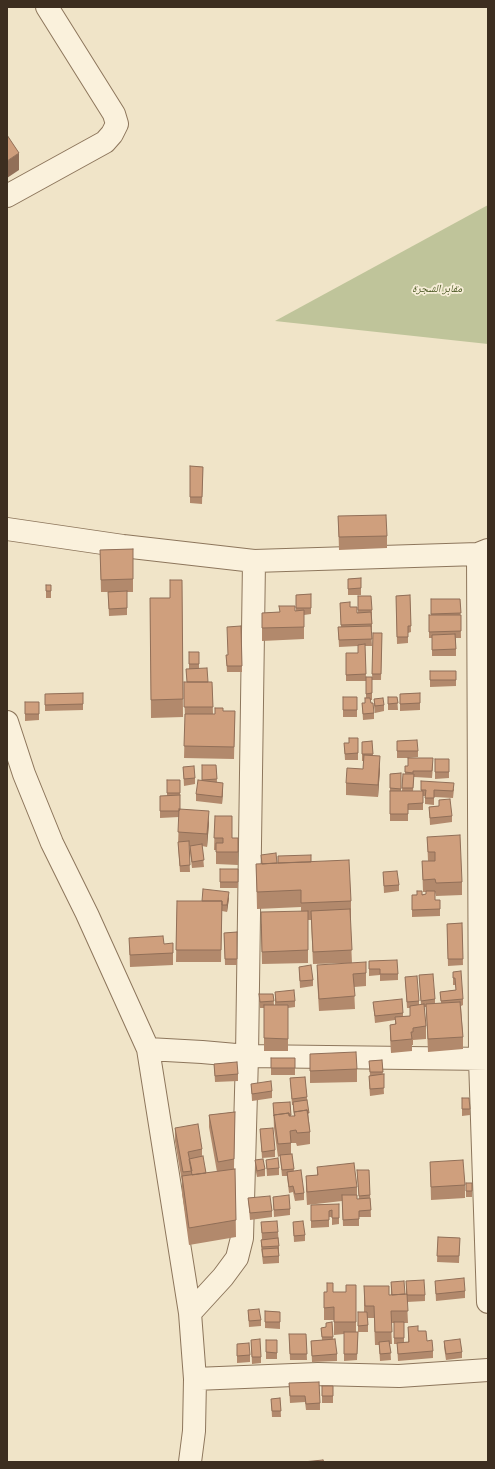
<!DOCTYPE html>
<meta charset="utf-8">
<style>
body{margin:0}
#map{position:relative;width:495px;height:1469px;overflow:hidden;background:#f0e4c8;font-family:"Crimson Pro",serif}
canvas{display:block}
.frame{position:absolute;inset:0;border:8px solid #3d2e20;pointer-events:none}
</style>
<div id="map">
<canvas width="495" height="1469"></canvas>
<div class="frame"></div>
</div>
<script>
const c = document.querySelector('canvas').getContext('2d');
c.lineJoin = 'round';
function fill(path, color) {
  c.fillStyle = color;
  c.fill(path, 'evenodd');
}
function shape(rows) {
  const path = new Path2D();
  for (const r of rows) {
    path.moveTo(r[0], r[1]);
    for (let i = 2; i < r.length; i += 2) path.lineTo(r[i], r[i + 1]);
  }
  return path;
}
function trace(path, color, width, dash) {
  c.strokeStyle = color;
  c.lineWidth = width;
  c.lineCap = dash ? 'butt' : 'round';
  c.setLineDash(dash || []);
  c.stroke(path);
}
function write(font, color, halo, rows, align = 'center') {
  c.font = font + ' "Crimson Pro","Noto Naskh Arabic",serif';
  c.lineWidth = 3.5;
  c.setLineDash([]);
  c.textBaseline = 'middle';
  c.strokeStyle = halo;
  c.fillStyle = color;
  for (const [text, x, y, turn = 0] of rows) {
    c.save();
    c.translate(x, y);
    c.rotate((+turn || 0) * Math.PI / 180);
    c.textAlign = isNaN(turn) ? turn : align;
    if (halo) c.strokeText(text, 0, 0);
    c.fillText(text, 0, 0);
    c.restore();
  }
}
fill(shape([
 [488,205,488,344,275,321]
]), '#bfc49a');
const minor = shape([
 [7,196,105,142,112,134,117,124,114,114,47,7],
 [7,529,123,546,254,561,478,554,488,550],
 [478,554,480,1059,488,1302],
 [7,722,24,774,52,843,87,914,148,1049,190,1313,195,1379,194,1431,190,1462],
 [148,1049,202,1052,247,1056,488,1059],
 [190,1313,223,1277,237,1258,242,1238,247,1056,254,561],
 [195,1379,318,1374,399,1376,488,1370]
]);
trace(minor, '#8d765c', 24);
trace(minor, '#faf1dc', 22);
fill(shape([
 [190,466,203,467,202,504,190,503],
 [338,516,387,536,387,548,339,550],
 [133,549,133,592,127,592,127,615,109,616,108,592,101,592,100,550],
 [361,578,361,595,348,595,348,579],
 [182,580,183,717,151,718,150,598,170,598],
 [46,585,51,585,51,598,46,598],
 [311,594,311,614,304,615,304,639,262,641,262,613,296,611,296,595],
 [410,595,411,632,408,633,408,643,397,644,396,596],
 [358,596,372,610,372,630,371,630,372,646,365,646,366,677,372,677,372,700,370,700,371,703,374,713,374,719,363,720,362,703,365,703,366,698,366,681,346,681,346,653,358,653,358,646,339,647,338,627,341,627,340,603,350,607,358,613],
 [431,599,460,599,461,638,456,638,456,656,432,656,432,638,429,638,429,615,431,615],
 [241,626,242,672,227,672,226,655,228,655],
 [373,633,382,633,381,680,372,680],
 [189,652,199,652,199,668,208,682,212,682,213,714,215,714,223,711,235,711,234,759,184,758,185,720,184,682,187,682,186,669,189,669],
 [430,671,456,671,456,686,430,687],
 [83,693,83,710,45,711,45,694],
 [420,693,420,710,400,711,400,694],
 [343,697,357,697,357,717,343,717],
 [388,697,397,697,398,710,388,710],
 [374,699,384,705,384,711,375,713,374,706],
 [25,702,39,702,39,720,25,721],
 [358,738,358,760,345,760,344,743,349,743],
 [372,741,373,756,380,769,378,797,346,795,346,783,363,769,364,761,362,761,362,742],
 [397,741,418,751,418,757,408,758,433,765,432,778,414,777,413,791,421,791,421,781,454,789,453,798,434,797,434,805,425,804,425,796,423,796,423,810,408,810,408,821,390,821,390,774,401,773,401,791,402,791,403,774,405,774,405,766,408,766,408,758,397,758],
 [435,759,449,759,449,778,435,779],
 [202,765,216,765,217,782,223,790,222,804,196,801,196,794,202,781],
 [183,767,195,778,195,784,184,786],
 [167,780,180,780,180,809,209,823,207,847,202,846,204,867,192,868,190,852,190,846,191,846,189,846,190,872,180,872,178,845,179,817,160,818,160,796,167,796],
 [439,800,452,816,452,822,430,825,429,807,439,806],
 [215,816,232,838,238,838,238,865,216,864,216,850,214,850],
 [427,837,462,882,462,895,436,896,435,892,435,900,440,900,440,916,412,917,412,895,426,894,426,892,423,892,422,861,428,861],
 [261,855,277,863,311,862,351,901,351,918,350,918,352,963,313,964,311,920,308,920,308,963,262,964,261,924,301,911,301,907,257,909,256,864,261,864],
 [220,869,238,869,238,888,220,888],
 [383,872,399,885,399,891,384,893],
 [229,898,227,912,222,911,221,962,176,962,177,901,202,901],
 [462,923,463,965,448,966,447,924],
 [237,932,237,965,225,965,224,933],
 [129,938,164,944,173,953,173,965,130,967],
 [369,961,398,974,398,980,380,981,380,975,369,976],
 [317,965,366,973,366,986,354,987,355,1009,319,1011,317,978],
 [299,967,313,980,313,986,300,988],
 [453,972,463,999,463,1005,461,1006,463,1037,463,1049,428,1052,426,1007,424,1007,426,1026,426,1039,413,1040,413,1045,412,1045,412,1051,391,1053,390,1037,390,1025,395,1024,395,1020,375,1023,373,1002,403,1013,403,1016,410,1016,410,1008,407,1008,405,977,419,1001,419,1005,421,1005,419,975,435,999,435,1004,441,1003,440,992,456,990,455,985,453,985],
 [275,992,295,1001,295,1007,288,1008,288,1051,264,1051,264,1008,260,1008,259,994,273,994,274,1005,275,1005],
 [310,1054,357,1069,357,1082,310,1083],
 [271,1058,295,1058,295,1075,271,1075],
 [382,1060,384,1094,370,1096,369,1082,369,1076,370,1076,369,1061],
 [214,1064,238,1074,238,1081,215,1082],
 [305,1077,310,1132,310,1144,297,1146,296,1143,291,1143,291,1154,294,1171,304,1193,304,1200,295,1201,293,1192,289,1193,287,1176,282,1176,280,1156,278,1157,274,1128,273,1103,290,1102,291,1116,294,1116,293,1105,292,1105,290,1078],
 [251,1084,272,1091,272,1098,252,1101],
 [462,1098,470,1109,470,1115,462,1116],
 [235,1112,234,1169,235,1169,236,1237,189,1245,182,1193,182,1182,175,1141,175,1128,202,1149,202,1157,206,1173,217,1172,209,1127,209,1115],
 [260,1129,275,1150,275,1157,262,1158],
 [255,1160,265,1169,265,1176,257,1177,255,1167],
 [266,1160,279,1168,279,1175,267,1176],
 [430,1162,465,1185,465,1198,431,1200],
 [317,1167,357,1187,357,1199,359,1199,357,1170,369,1170,371,1217,359,1217,359,1226,343,1226,342,1201,307,1205,306,1189,306,1176,317,1175],
 [466,1183,472,1183,472,1197,466,1197],
 [273,1197,290,1209,290,1215,274,1217],
 [248,1198,272,1211,272,1217,250,1220],
 [339,1204,339,1224,332,1225,332,1217,329,1217,329,1227,311,1228,311,1205],
 [261,1222,278,1232,279,1246,279,1263,263,1264,261,1246,261,1240,262,1239],
 [293,1222,305,1235,305,1241,294,1242],
 [438,1237,460,1238,459,1263,437,1262],
 [406,1281,425,1295,425,1301,407,1302,408,1323,404,1323,404,1342,408,1342,408,1327,418,1331,427,1341,433,1351,433,1358,398,1361,397,1344,394,1344,394,1323,391,1323,392,1344,390,1344,391,1360,380,1361,379,1345,375,1345,374,1318,368,1318,368,1332,358,1332,358,1312,364,1312,364,1286,389,1295,391,1295,391,1282,405,1294,406,1294],
 [435,1281,465,1291,465,1298,436,1301],
 [356,1285,356,1332,358,1332,357,1360,344,1361,344,1334,334,1335,334,1320,324,1320,324,1292,346,1292],
 [248,1310,261,1320,261,1326,249,1327],
 [265,1311,280,1312,280,1329,265,1328],
 [332,1322,333,1339,337,1354,337,1361,312,1362,311,1341,322,1340,321,1328,326,1327],
 [289,1334,306,1334,307,1360,290,1360],
 [251,1340,261,1357,261,1363,252,1364],
 [277,1340,277,1359,266,1359,266,1352],
 [444,1341,462,1352,462,1358,446,1360,444,1347],
 [237,1344,250,1355,250,1362,237,1363],
 [289,1383,320,1403,320,1410,306,1410,305,1402,290,1403],
 [322,1386,333,1386,333,1403,322,1403],
 [280,1398,281,1417,272,1417,271,1399]
]), '#b2896c');
fill(shape([
 [8,105,8,129,7,129,7,106],
 [19,153,19,170,7,178,7,161],
 [380,756,380,769,378,797,378,785],
 [223,783,223,790,222,804,222,797],
 [209,811,209,823,207,847,207,834],
 [229,892,229,898,227,912,227,905]
]), '#916f58');
const building = shape([
 [7,135,19,153,7,161,7,135],
 [190,466,203,467,202,497,190,497,190,466],
 [386,515,387,536,339,537,338,516,386,515],
 [133,549,133,579,101,580,100,550,133,549],
 [361,578,361,588,348,589,348,579,361,578],
 [170,580,182,580,183,699,151,700,150,598,170,598,170,580],
 [46,585,51,585,51,591,46,591,46,585],
 [127,591,127,608,109,609,108,592,127,591],
 [311,594,311,608,296,608,296,595,311,594],
 [410,595,411,626,408,626,408,637,397,637,396,596,410,595],
 [358,596,371,596,372,610,358,610,358,596],
 [431,599,460,599,461,613,431,614,431,599],
 [350,602,350,607,357,607,357,613,371,612,372,624,341,625,340,603,350,602],
 [279,606,295,606,295,611,304,610,304,627,262,628,262,613,280,612,279,606],
 [429,615,461,615,461,631,429,632,429,615],
 [241,626,242,666,227,666,226,655,228,655,227,627,241,626],
 [371,626,372,639,339,640,338,627,371,626],
 [373,633,382,633,381,674,372,674,373,633],
 [455,634,456,649,432,650,432,635,455,634],
 [365,644,366,674,346,675,346,653,358,653,358,645,365,644],
 [189,652,199,652,199,664,189,664,189,652],
 [207,668,208,682,187,682,186,669,207,668],
 [430,671,456,671,456,680,430,680,430,671],
 [366,677,372,677,372,693,366,694,366,677],
 [184,682,212,682,213,707,184,707,184,682],
 [83,693,83,704,45,705,45,694,83,693],
 [420,693,420,703,400,704,400,694,420,693],
 [343,697,357,697,357,710,343,710,343,697],
 [388,697,397,697,398,703,388,704,388,697],
 [365,698,370,698,371,703,373,703,374,713,363,714,362,703,365,703,365,698],
 [383,698,384,705,375,706,374,699,383,698],
 [25,702,39,702,39,714,25,714,25,702],
 [215,708,223,708,223,711,235,711,234,747,184,746,185,714,215,714,215,708],
 [349,738,358,738,358,753,345,754,344,743,349,743,349,738],
 [417,740,418,751,397,751,397,741,417,740],
 [372,741,373,754,362,754,362,742,372,741],
 [364,755,380,756,378,785,346,783,347,768,363,769,364,755],
 [408,758,433,758,432,771,413,771,413,773,405,772,405,766,408,766,408,758],
 [435,759,449,759,449,772,435,772,435,759],
 [202,765,216,765,217,779,202,780,202,765],
 [194,766,195,778,184,779,183,767,194,766],
 [401,773,401,789,390,788,390,774,401,773],
 [403,774,414,774,413,788,402,788,403,774],
 [167,780,180,780,180,793,167,793,167,780],
 [198,780,223,783,222,797,196,794,198,780],
 [421,781,454,783,453,791,434,790,434,798,425,798,426,790,421,790,421,781],
 [390,791,423,791,423,803,408,804,408,814,390,814,390,791],
 [180,795,180,809,179,811,160,811,160,796,180,795],
 [450,799,452,816,430,818,429,807,439,806,439,800,450,799],
 [179,809,209,811,207,834,178,832,179,809],
 [215,816,232,816,232,838,238,838,238,852,216,852,216,843,223,843,223,838,214,838,215,816],
 [460,835,462,882,436,883,435,879,423,880,422,861,435,861,435,852,428,852,427,837,460,835],
 [189,841,190,865,180,866,178,842,189,841],
 [202,844,204,860,192,862,190,846,202,844],
 [276,853,277,863,262,864,261,855,276,853],
 [311,855,311,862,278,863,278,856,311,855],
 [349,860,351,901,301,903,301,890,257,892,256,864,349,860],
 [220,869,238,869,238,882,220,882,220,869],
 [397,871,399,885,384,886,383,872,397,871],
 [203,889,229,892,227,905,222,905,222,901,202,901,203,889],
 [417,891,422,891,422,895,426,894,426,891,435,891,435,900,440,900,440,909,412,910,412,895,417,895,417,891],
 [177,901,222,901,221,950,176,950,177,901],
 [350,909,352,950,313,952,311,911,350,909],
 [308,911,308,950,262,952,261,912,308,911],
 [462,923,463,959,448,959,447,924,462,923],
 [237,932,237,959,225,959,224,933,237,932],
 [163,936,164,944,173,943,173,953,130,955,129,938,163,936],
 [397,960,398,974,380,974,380,969,369,969,369,961,397,960],
 [366,962,366,973,353,974,355,996,319,999,317,965,366,962],
 [311,965,313,980,300,981,299,967,311,965],
 [461,971,463,999,441,1001,440,992,456,990,455,978,453,978,453,972,461,971],
 [433,974,435,999,421,1001,419,975,433,974],
 [417,976,419,1001,407,1002,405,977,417,976],
 [294,990,295,1001,276,1002,275,992,294,990],
 [259,994,273,994,274,1001,260,1002,259,994],
 [402,999,403,1013,375,1016,373,1002,402,999],
 [460,1002,463,1037,428,1039,426,1004,460,1002],
 [424,1004,426,1026,413,1028,413,1032,411,1032,412,1039,391,1041,390,1025,396,1024,395,1017,410,1016,410,1006,424,1004],
 [264,1005,288,1005,288,1039,264,1038,264,1005],
 [356,1052,357,1069,310,1071,310,1054,356,1052],
 [271,1058,295,1058,295,1068,271,1068,271,1058],
 [382,1060,383,1072,370,1072,369,1061,382,1060],
 [237,1062,238,1074,215,1076,214,1064,237,1062],
 [384,1074,384,1088,370,1089,369,1076,384,1074],
 [305,1077,307,1097,292,1099,290,1078,305,1077],
 [271,1081,272,1091,252,1094,251,1084,271,1081],
 [462,1098,469,1098,470,1109,462,1109,462,1098],
 [307,1100,309,1113,308,1113,307,1110,294,1112,293,1102,307,1100],
 [290,1102,291,1115,289,1115,289,1113,274,1115,274,1116,273,1103,290,1102],
 [307,1110,310,1132,297,1133,296,1130,290,1131,291,1143,278,1144,274,1115,289,1113,289,1116,295,1116,294,1112,307,1110],
 [235,1112,234,1159,218,1162,209,1115,235,1112],
 [198,1124,202,1149,188,1152,192,1171,183,1172,175,1128,198,1124],
 [273,1128,275,1150,262,1152,260,1129,273,1128],
 [292,1154,294,1169,282,1170,280,1155,292,1154],
 [203,1156,206,1173,192,1175,189,1159,203,1156],
 [278,1158,279,1168,267,1169,266,1160,278,1158],
 [263,1159,265,1169,257,1171,255,1160,263,1159],
 [463,1160,465,1185,431,1187,430,1162,463,1160],
 [354,1163,357,1187,307,1192,306,1176,318,1175,317,1167,354,1163],
 [235,1169,236,1220,189,1228,182,1176,235,1169],
 [301,1170,304,1193,295,1194,293,1186,289,1187,287,1172,301,1170],
 [357,1170,369,1170,370,1195,359,1196,357,1170],
 [466,1183,472,1183,472,1191,466,1191,466,1183],
 [289,1195,290,1209,274,1210,273,1197,289,1195],
 [342,1195,357,1195,357,1199,370,1198,371,1210,359,1211,359,1219,343,1220,342,1195],
 [270,1196,272,1211,250,1213,248,1198,270,1196],
 [339,1204,339,1218,332,1218,332,1210,329,1211,329,1220,311,1221,311,1205,339,1204],
 [277,1221,278,1232,262,1233,261,1222,277,1221],
 [303,1221,305,1235,294,1236,293,1222,303,1221],
 [438,1237,460,1238,459,1256,437,1256,438,1237],
 [278,1238,279,1246,262,1247,261,1240,278,1238],
 [278,1248,279,1256,263,1257,262,1249,278,1248],
 [464,1278,465,1291,436,1294,435,1281,464,1278],
 [424,1280,425,1295,407,1295,406,1281,424,1280],
 [404,1281,405,1294,392,1295,391,1282,404,1281],
 [327,1283,333,1283,333,1292,346,1292,346,1285,356,1285,356,1322,334,1322,334,1307,324,1308,324,1292,327,1292,327,1283],
 [364,1286,389,1286,389,1295,407,1294,408,1311,391,1311,392,1332,375,1332,374,1306,365,1306,364,1286],
 [259,1309,261,1320,249,1321,248,1310,259,1309],
 [265,1311,280,1312,280,1322,265,1322,265,1311],
 [358,1312,367,1312,368,1325,358,1326,358,1312],
 [332,1322,333,1337,322,1337,321,1328,326,1327,326,1323,332,1322],
 [394,1322,404,1322,404,1338,394,1338,394,1322],
 [418,1326,418,1331,426,1331,427,1341,432,1340,433,1351,398,1354,397,1343,409,1342,408,1327,418,1326],
 [344,1332,358,1332,357,1354,344,1354,344,1332],
 [289,1334,306,1334,307,1354,290,1354,289,1334],
 [260,1339,261,1357,252,1357,251,1340,260,1339],
 [335,1339,337,1354,312,1356,311,1341,335,1339],
 [460,1339,462,1352,446,1354,444,1341,460,1339],
 [266,1340,277,1340,277,1353,266,1352,266,1340],
 [389,1341,391,1353,380,1354,379,1342,389,1341],
 [249,1343,250,1355,237,1356,237,1344,249,1343],
 [319,1382,320,1403,306,1404,305,1396,290,1396,289,1383,319,1382],
 [322,1386,333,1386,333,1396,322,1396,322,1386],
 [280,1398,281,1411,272,1411,271,1399,280,1398],
 [323,1460,324,1462,303,1462,323,1460]
]);
fill(building, '#cf9f7d');
trace(building, '#916f58', 1);
write('italic 11px', '#4d5a26', '#f7eed8', [
 ["مقابر الشجرة",437,289]
]);
</script>
